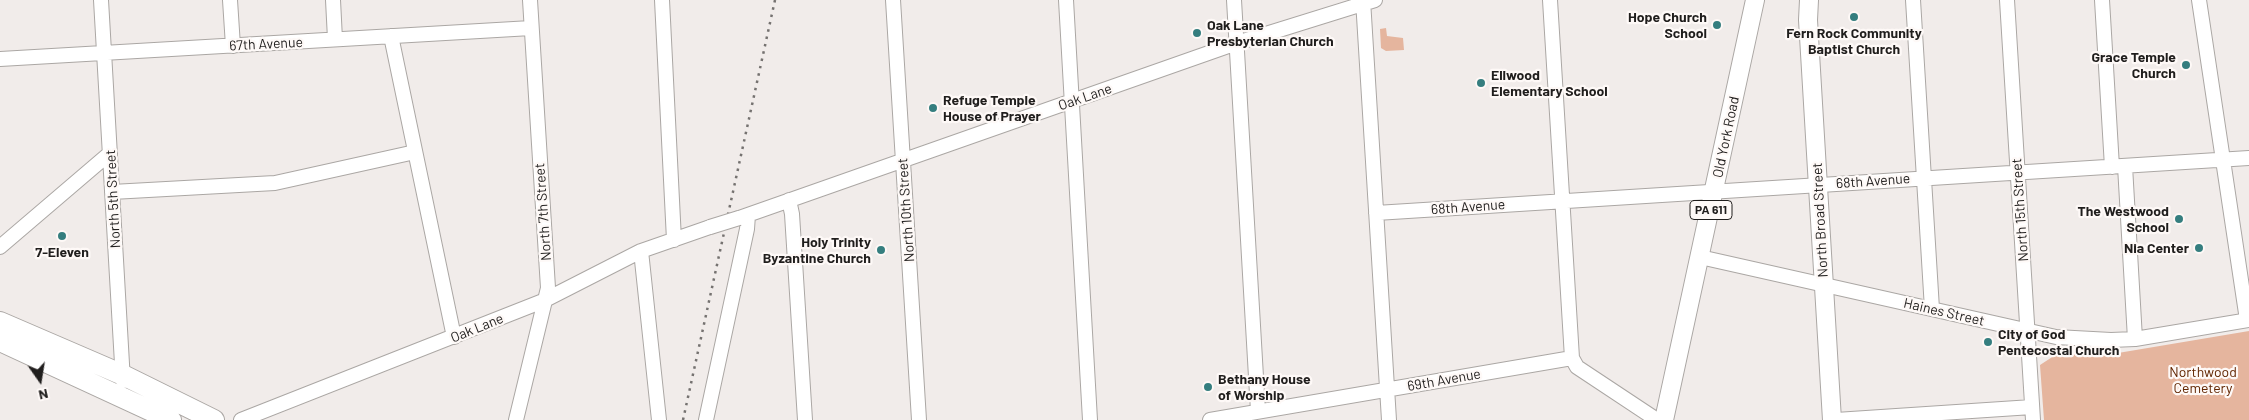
<!DOCTYPE html>
<style>
body{margin:0}
#map{position:relative;width:2249px;height:420px;overflow:hidden;background:#f1ecea;font-family:Barlow,sans-serif}
canvas{display:block}
.north{position:absolute;left:15px;top:355px;width:50px;height:50px;-webkit-text-stroke:4px #fef9f7;paint-order:stroke;rotate:167deg;font-size:14px;font-weight:700;line-height:20px;text-align:center;color:#201e1d}
.north::after{content:'';display:block;margin:auto;width:18px;height:22px;background:#201e1d;clip-path:polygon(50% 0,100% 100%,50% 72%,0 100%)}
</style>
<div id="map">
<canvas width="2249" height="420"></canvas>
<div class="north">N</div>
</div>
<script>
const c = document.querySelector('canvas').getContext('2d');
c.lineJoin = 'round';
function fill(path, color) {
  c.fillStyle = color;
  c.fill(path, 'evenodd');
}
function shape(rows) {
  const path = new Path2D();
  for (const r of rows) {
    path.moveTo(r[0], r[1]);
    for (let i = 2; i < r.length; i += 2) path.lineTo(r[i], r[i + 1]);
  }
  return path;
}
function trace(path, color, width, dash) {
  c.strokeStyle = color;
  c.lineWidth = width;
  c.lineCap = dash ? 'butt' : 'round';
  c.setLineDash(dash || []);
  c.stroke(path);
}
function write(font, color, halo, rows, align = 'center') {
  c.font = font + ' Barlow,sans-serif';
  c.lineWidth = 4.5;
  c.setLineDash([]);
  c.textBaseline = 'middle';
  c.strokeStyle = halo;
  c.fillStyle = color;
  for (const [text, x, y, turn = 0] of rows) {
    c.save();
    c.translate(x, y);
    c.rotate((+turn || 0) * Math.PI / 180);
    c.textAlign = isNaN(turn) ? turn : align;
    if (halo) c.strokeText(text, 0, 0);
    c.fillText(text, 0, 0);
    c.restore();
  }
}
fill(shape([
 [1386,28,1387,36,1403,38,1404,50,1386,51,1381,48,1380,29],
 [2249,331,2249,420,2044,420,2040,365,2066,348,2085,352,2118,353]
]), '#e5b59e');
const minor = shape([
 [101,0,123,381],
 [230,0,233,46],
 [333,0,335,39],
 [662,0,674,240],
 [893,0,919,420],
 [1066,0,1090,420],
 [1234,0,1258,411],
 [1363,0,1389,420],
 [1550,0,1572,358],
 [1913,0,1932,309],
 [2007,0,2033,420],
 [2102,0,2112,167],
 [2199,0,2247,320],
 [391,36,454,337],
 [0,59,531,28],
 [2125,166,2135,339],
 [112,192,275,183,415,152],
 [789,200,792,214,805,420],
 [1376,213,2249,158],
 [739,218,1237,43,1375,0],
 [0,247,110,153],
 [641,251,659,420],
 [1700,257,2056,337,2111,340,2135,339,2249,320],
 [241,420,543,301,641,251,710,227],
 [516,420,548,288,530,0],
 [706,420,747,229,748,215],
 [1210,420,1572,358,1577,367,1657,420],
 [1836,420,2032,407]
]);
const major = shape([
 [1809,0,1808,20,1832,420],
 [1664,420,1755,0]
]);
const highway = shape([
 [0,322,123,375,214,420],
 [0,341,171,420]
]);
trace(minor, '#aba7a4', 16);
trace(major, '#aba7a4', 20);
trace(highway, '#aba7a4', 22);
trace(minor, '#fff', 14);
trace(major, '#fff', 18);
trace(highway, '#fff', 20);
trace(shape([
 [683,420,775,0]
]), '#757270', 2.5, [2.5, 5]);
const minorBridge = shape([
 [710,227,739,218]
]);
trace(minorBridge, '#aba7a4', 16, []);
trace(minorBridge, '#fff', 14);
for (const [x, y, r, color] of [
 [1854,17,5,"#357e7f"],
 [1717,25,5,"#357e7f"],
 [1197,33,5,"#357e7f"],
 [2186,65,5,"#357e7f"],
 [1481,83,5,"#357e7f"],
 [933,108,5,"#357e7f"],
 [2179,219,5,"#357e7f"],
 [62,236,5,"#357e7f"],
 [2199,248,5,"#357e7f"],
 [881,250,5,"#357e7f"],
 [1988,342,5,"#357e7f"],
 [1208,387,5,"#357e7f"]
]) {
  const dot = new Path2D();
  dot.arc(x, y, r, 0, 2 * Math.PI);
  c.fillStyle = color;
  c.fill(dot);
  trace(dot, '#fef9f7', 2);
}
for (const [x, y, w] of [
 [1711,210,42]
]) {
  const box = new Path2D();
  box.roundRect(x - w / 2, y - 9.5, w, 19, 4);
  c.fillStyle = '#fef9f7';
  c.fill(box);
  trace(box, '#201e1d', 1);
}
write('bold 12px', '#201e1d', null, [
 ["PA 611",1711,210]
]);
write('bold 14px', '#201e1d', '#fef9f7', [
 ["Hope Church",1707,17],
 ["School",1707,33],
 ["Oak Lane",1207,25,"left"],
 ["Presbyterian Church",1207,41,"left"],
 ["Fern Rock Community",1854,33,"center"],
 ["Baptist Church",1854,49,"center"],
 ["Grace Temple",2176,57],
 ["Church",2176,73],
 ["Ellwood",1491,75,"left"],
 ["Elementary School",1491,91,"left"],
 ["Refuge Temple",943,100,"left"],
 ["House of Prayer",943,116,"left"],
 ["The Westwood",2169,211],
 ["School",2169,227],
 ["Holy Trinity",871,242],
 ["Byzantine Church",871,258],
 ["Nia Center",2189,248],
 ["7-Eleven",62,252,"center"],
 ["City of God",1998,334,"left"],
 ["Pentecostal Church",1998,350,"left"],
 ["Bethany House",1218,379,"left"],
 ["of Worship",1218,395,"left"]
], 'right');
write('14px', '#201e1d', '#fef9f7', [
 ["67th Avenue",266,44,-3],
 ["Oak Lane",1085,97,-19],
 ["Old York Road",1726,137,-78],
 ["68th Avenue",1873,181,-4],
 ["North 5th Street",113,199,-93],
 ["68th Avenue",1468,207,-4],
 ["North 10th Street",906,210,-94],
 ["North 15th Street",2020,210,-94],
 ["North 7th Street",543,212,-94],
 ["North Broad Street",1820,220,-93],
 ["Haines Street",1944,312,13],
 ["Oak Lane",477,328,-22],
 ["69th Avenue",1444,380,-10]
]);
write('14px', '#612500', '#fef9f7', [
 ["Northwood",2203,372],
 ["Cemetery",2203,388]
]);
</script>
